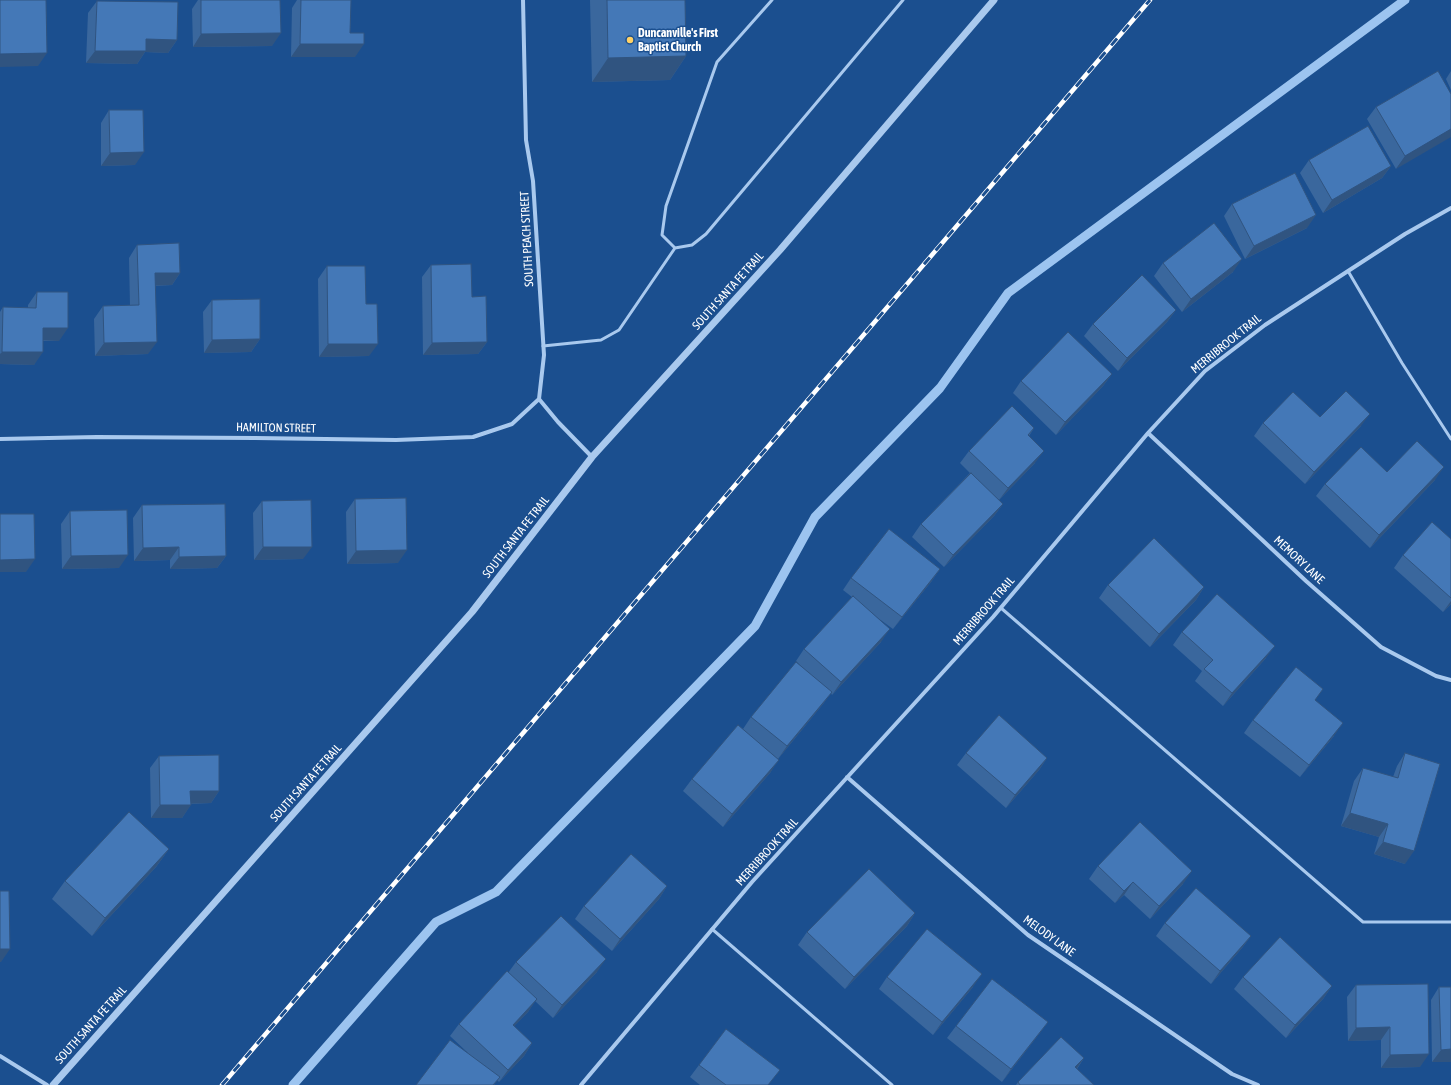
<!DOCTYPE html>
<style>
body{margin:0}
canvas{display:block;background:#1b4f8f}
</style>
<canvas width="1451" height="1085"></canvas>
<script>
const c = document.querySelector('canvas').getContext('2d');
c.lineJoin = 'round';
function shape(rows) {
  const path = new Path2D();
  for (const r of rows) {
    path.moveTo(r[0], r[1]);
    for (let i = 2; i < r.length; i += 2) path.lineTo(r[i], r[i + 1]);
  }
  return path;
}
function trace(path, color, width, dash) {
  c.strokeStyle = color;
  c.lineWidth = width;
  c.lineCap = dash ? 'butt' : 'round';
  c.setLineDash(dash || []);
  c.stroke(path);
}
function fill(path, color) {
  c.fillStyle = color;
  c.fill(path, 'evenodd');
}
function write(font, color, halo, rows, align = 'center') {
  c.font = font + ' "Asap Condensed",sans-serif';
  c.lineWidth = 3;
  c.setLineDash([]);
  c.textBaseline = 'middle';
  c.strokeStyle = halo;
  c.fillStyle = color;
  for (const [text, x, y, turn = 0] of rows) {
    c.save();
    c.translate(x, y);
    c.rotate((+turn || 0) * Math.PI / 180);
    c.textAlign = isNaN(turn) ? turn : align;
    if (halo) c.strokeText(text, 0, 0);
    c.fillText(text, 0, 0);
    c.restore();
  }
}
trace(shape([
 [293,1085,436,922,496,892,755,626,815,517,940,388,1008,293,1405,0]
]), '#9cc4f0', 9);
trace(shape([
 [772,0,717,62,666,206,662,235,675,248,692,245,706,234,903,0],
 [1348,271,1402,363,1451,439],
 [543,346,601,340,619,330,675,248],
 [1001,608,1363,922,1451,922],
 [712,929,892,1085]
]), '#a9c9ee', 3);
trace(shape([
 [523,0,526,140,533,181,544,355,539,399,558,422,592,457],
 [1148,433,1306,581,1381,647,1436,676,1451,680],
 [0,439,97,437,255,438,396,440,473,437,512,424,539,399],
 [847,777,1028,935,1232,1074,1258,1085],
 [0,1056,47,1085],
 [581,1085,752,882,993,617,1148,433,1205,371,1265,325,1405,234,1451,208]
]), '#a9c9ee', 4);
trace(shape([
 [53,1085,472,612,592,457,780,250,994,0]
]), '#a9c9ee', 7);
const rail = shape([
 [222,1085,1150,0]
]);
trace(rail, '#fff', 4.5);
trace(rail, '#1b4f8f', 3, [9]);
fill(shape([
 [198,0,280,0,272,46,193,47,192,9],
 [297,0,351,0,350,33,355,57,291,57,292,8],
 [590,0,685,0,686,56,670,80,592,82],
 [97,1,177,40,168,53,145,52,137,64,86,63,88,13],
 [1451,71,1451,90,1446,79],
 [1451,94,1396,169,1367,119,1376,107],
 [109,110,135,165,101,166,101,123],
 [1309,160,1391,166,1382,178,1323,213,1300,173],
 [1232,204,1307,228,1245,259,1224,216],
 [137,245,180,273,172,285,155,286,148,354,95,356,94,319,103,306,130,305,129,258],
 [1163,263,1233,272,1182,312,1154,276],
 [431,265,472,297,487,342,478,354,423,355,422,277],
 [327,266,366,304,369,356,319,357,318,279],
 [37,292,59,341,43,341,34,365,0,364,0,312,3,307,28,308,28,305],
 [212,300,260,339,251,352,204,353,203,312],
 [1176,310,1167,322,1118,371,1084,336,1093,324],
 [1112,374,1103,386,1056,435,1013,393,1021,381],
 [1320,417,1361,426,1305,484,1254,436,1263,423],
 [1034,428,1029,436,1035,463,999,500,1003,504,994,516,944,567,912,537,921,524,970,473,960,463,969,451],
 [1387,472,1435,480,1370,548,1316,496,1325,484],
 [355,499,398,563,347,564,346,512],
 [262,501,303,559,254,560,253,513],
 [142,505,226,556,217,568,170,569,170,560,134,561,133,518],
 [70,511,119,568,62,569,61,524],
 [1451,539,1451,604,1443,612,1394,568,1403,555],
 [940,569,931,582,893,629,871,613,881,642,832,695,831,693,823,704,778,759,770,773,723,827,683,791,692,779,743,729,751,717,802,667,796,661,804,649,852,597,843,590,851,578],
 [1108,585,1204,587,1196,600,1150,647,1099,598],
 [1182,632,1266,658,1223,706,1195,681,1202,671,1173,645],
 [1253,720,1334,736,1300,777,1244,733],
 [966,753,1047,758,1039,770,1006,808,957,765],
 [1405,753,1405,864,1374,854,1379,837,1341,826,1354,781,1363,768,1393,777,1397,766],
 [159,756,219,791,211,803,191,804,182,818,151,818,150,768],
 [169,849,156,867,92,936,52,899,65,881],
 [1098,866,1183,884,1150,919,1124,895,1115,903,1089,879],
 [667,886,659,899,612,951,575,919,584,906],
 [915,913,907,926,845,989,798,945,807,932],
 [1165,923,1251,936,1242,948,1211,984,1156,936],
 [516,962,597,972,553,1018,535,1001,528,1012,514,1026,532,1043,524,1056,499,1082,497,1080,494,1085,416,1085,468,1053,450,1036,459,1024,508,973],
 [887,977,973,987,933,1035,879,989],
 [1243,977,1332,986,1323,999,1286,1038,1234,989],
 [1428,984,1420,1067,1381,1068,1381,1040,1348,1041,1347,997,1356,985],
 [1439,987,1451,987,1451,1062,1432,1062,1431,1000],
 [1048,1022,1039,1034,1002,1082,947,1038,956,1026],
 [1084,1058,1077,1069,1094,1085,1016,1085,1018,1082],
 [699,1065,769,1085,700,1085,690,1077]
]), '#3a679d');
fill(shape([
 [281,33,272,46,193,47,201,34],
 [146,39,177,40,168,53,145,52,137,64,86,63,95,51],
 [300,44,364,44,355,57,291,57],
 [47,53,38,66,0,67,0,54],
 [686,56,670,80,592,82,608,58],
 [1451,129,1451,137,1396,169,1405,156],
 [144,152,135,165,101,166,110,153],
 [1391,166,1382,178,1323,213,1332,200],
 [1316,215,1307,228,1245,259,1254,246],
 [1242,259,1233,272,1182,312,1191,299],
 [155,273,180,273,172,285,146,286],
 [1176,310,1167,322,1118,371,1127,358],
 [43,328,68,328,59,341,34,340],
 [260,339,251,352,204,353,212,340],
 [157,342,148,354,95,356,104,343],
 [487,342,478,354,423,355,432,343],
 [328,344,378,344,369,356,319,357],
 [2,352,43,352,34,365,0,364,0,354],
 [1112,374,1103,386,1056,435,1065,422],
 [1370,414,1361,426,1305,484,1314,472],
 [1044,451,1035,463,999,500,1008,488],
 [1444,467,1435,480,1370,548,1379,535],
 [1003,504,994,516,944,567,953,555],
 [179,547,170,560,134,561,143,548],
 [263,547,312,547,303,559,254,560],
 [407,550,398,563,347,564,356,551],
 [128,555,119,568,62,569,71,556],
 [226,556,217,568,170,569,179,557],
 [35,559,26,572,0,572,0,560],
 [940,569,931,582,893,629,902,617],
 [1204,587,1196,600,1150,647,1159,634],
 [1451,601,1451,604,1443,612],
 [890,629,881,642,832,695,841,682],
 [1275,646,1266,658,1223,706,1232,693],
 [832,692,823,704,778,759,787,746],
 [1343,723,1334,736,1300,777,1309,765],
 [1047,758,1039,770,1006,808,1015,795],
 [779,760,770,773,723,827,732,814],
 [190,791,219,791,211,803,182,804],
 [160,805,191,805,182,818,151,818],
 [1350,813,1388,824,1379,837,1341,826],
 [1383,842,1414,851,1405,864,1374,854],
 [169,849,156,867,92,936,105,918],
 [1192,871,1183,884,1150,919,1159,906],
 [1133,882,1124,895,1115,903,1124,891],
 [667,886,659,899,612,951,620,939],
 [915,913,907,926,845,989,854,977],
 [1251,936,1242,948,1211,984,1220,971],
 [0,949,10,949,1,962,0,962],
 [606,959,597,972,553,1018,562,1005],
 [982,974,973,987,933,1035,942,1022],
 [1332,986,1323,999,1286,1038,1295,1025],
 [537,999,528,1012,504,1037,513,1025],
 [1048,1022,1039,1034,1002,1082,1011,1069],
 [1390,1027,1381,1040,1348,1041,1356,1028],
 [532,1043,524,1056,499,1082,508,1070],
 [1451,1049,1451,1062,1432,1062,1441,1050],
 [1429,1054,1420,1067,1381,1068,1390,1055],
 [1084,1058,1075,1071,1075,1067]
]), '#305480');
const building = shape([
 [0,0,46,0,47,53,0,54,0,0],
 [201,0,280,0,281,33,201,34,201,0],
 [301,0,351,0,350,33,364,33,364,44,300,44,301,0],
 [607,0,685,0,686,56,608,58,607,0],
 [97,1,178,2,177,40,146,39,146,51,95,51,97,1],
 [1438,71,1451,94,1451,129,1405,156,1376,107,1438,71],
 [109,110,143,110,144,152,110,153,109,110],
 [1368,126,1391,166,1332,200,1309,160,1368,126],
 [1295,173,1316,215,1254,246,1232,204,1295,173],
 [1214,223,1242,259,1191,299,1163,263,1214,223],
 [179,243,180,273,155,273,157,342,104,343,103,306,139,305,137,245,179,243],
 [471,264,472,297,486,296,487,342,432,343,431,265,471,264],
 [327,266,365,266,366,304,377,304,378,344,328,344,327,266],
 [1142,275,1176,310,1127,358,1093,324,1142,275],
 [37,292,68,292,68,328,43,328,43,352,2,352,3,307,36,308,37,292],
 [260,299,260,339,212,340,212,300,260,299],
 [1068,332,1112,374,1065,422,1021,381,1068,332],
 [1346,391,1370,414,1314,472,1263,423,1293,392,1320,417,1346,391],
 [1012,406,1034,428,1028,435,1044,451,1008,488,969,451,1012,406],
 [1417,441,1444,467,1379,535,1325,484,1361,447,1387,472,1417,441],
 [971,473,1003,504,953,555,921,524,971,473],
 [406,498,407,550,356,551,355,499,406,498],
 [311,500,312,547,263,547,262,501,311,500],
 [225,504,226,556,179,557,179,547,143,548,142,505,225,504],
 [127,510,128,555,71,556,70,511,127,510],
 [0,514,34,514,35,559,0,560,0,514],
 [1432,522,1451,539,1451,598,1403,555,1432,522],
 [889,529,940,569,902,617,851,578,889,529],
 [1154,538,1204,587,1159,634,1108,585,1154,538],
 [1217,594,1275,646,1232,693,1204,669,1213,660,1182,632,1217,594],
 [853,596,890,629,841,682,804,649,853,596],
 [796,662,832,692,787,746,751,717,796,662],
 [1296,667,1323,689,1315,700,1343,723,1309,765,1253,720,1296,667],
 [999,715,1047,758,1015,795,966,753,999,715],
 [738,725,779,760,732,814,692,779,738,725],
 [1405,753,1440,764,1414,851,1383,842,1388,824,1350,813,1363,768,1398,778,1405,753],
 [219,755,219,791,190,791,191,805,160,805,159,756,219,755],
 [129,812,169,849,105,918,65,881,129,812],
 [1140,822,1192,871,1159,906,1133,882,1124,891,1098,866,1140,822],
 [631,854,667,886,620,939,584,906,631,854],
 [869,869,915,913,854,977,807,932,869,869],
 [1196,888,1251,936,1220,971,1165,923,1196,888],
 [0,891,9,891,10,949,0,949,0,891],
 [561,916,606,959,562,1005,516,962,561,916],
 [927,929,982,974,942,1022,887,977,927,929],
 [1280,937,1332,986,1295,1025,1243,977,1280,937],
 [507,971,537,999,513,1025,532,1043,508,1070,459,1024,507,971],
 [992,979,1048,1022,1011,1069,956,1026,992,979],
 [1428,984,1429,1054,1390,1055,1390,1027,1356,1028,1356,985,1428,984],
 [1439,987,1451,987,1451,1049,1441,1050,1439,987],
 [726,1029,780,1070,768,1085,726,1085,699,1065,726,1029],
 [1061,1037,1084,1058,1075,1067,1094,1085,1020,1085,1018,1082,1061,1037],
 [450,1040,500,1077,493,1085,416,1085,450,1040]
]);
fill(building, '#4478b7');
trace(building, '#305480', 1);
for (const [x, y, r, color] of [
 [630,40,4,"#ffd166"]
]) {
  const dot = new Path2D();
  dot.arc(x, y, r, 0, 2 * Math.PI);
  c.fillStyle = color;
  c.fill(dot);
  trace(dot, '#1b4f8f', 1.5);
}
write('bold 12px', '#fff', '#1b4f8f', [
 ["Duncanville's First",638,33],
 ["Baptist Church",638,47]
], 'left');
write('12px', '#fff', '#1b4f8f', [
 ["SOUTH PEACH STREET",527,239,-93],
 ["SOUTH SANTA FE TRAIL",728,291,-48],
 ["MERRIBROOK TRAIL",1226,344,-39],
 ["HAMILTON STREET",276,428,1],
 ["SOUTH SANTA FE TRAIL",516,537,-52],
 ["MEMORY LANE",1299,560,43],
 ["MERRIBROOK TRAIL",984,611,-49],
 ["SOUTH SANTA FE TRAIL",306,783,-48],
 ["MERRIBROOK TRAIL",767,852,-48],
 ["MELODY LANE",1049,936,36],
 ["SOUTH SANTA FE TRAIL",91,1025,-48]
]);
</script>
